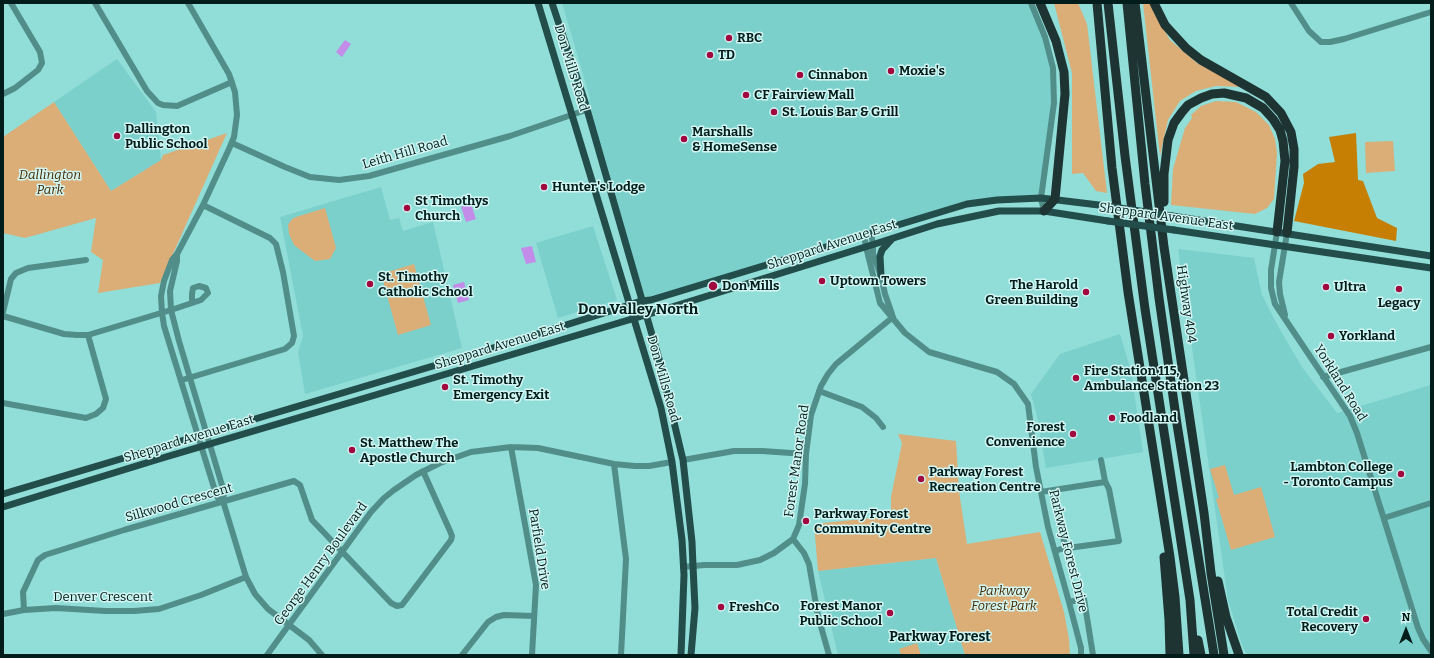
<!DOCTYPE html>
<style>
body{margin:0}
#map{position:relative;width:1434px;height:658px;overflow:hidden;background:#91ddd8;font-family:Bitter,serif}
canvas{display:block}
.frame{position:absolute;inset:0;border:4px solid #001c1b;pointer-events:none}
.north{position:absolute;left:1386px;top:610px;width:40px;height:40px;-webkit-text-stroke:3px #d2f6f3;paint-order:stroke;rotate:0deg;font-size:11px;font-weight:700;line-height:16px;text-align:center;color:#001c1b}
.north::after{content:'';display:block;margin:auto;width:14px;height:18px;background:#001c1b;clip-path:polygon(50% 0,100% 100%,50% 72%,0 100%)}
</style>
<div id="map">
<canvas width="1434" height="658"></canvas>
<div class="frame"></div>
<div class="north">N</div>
</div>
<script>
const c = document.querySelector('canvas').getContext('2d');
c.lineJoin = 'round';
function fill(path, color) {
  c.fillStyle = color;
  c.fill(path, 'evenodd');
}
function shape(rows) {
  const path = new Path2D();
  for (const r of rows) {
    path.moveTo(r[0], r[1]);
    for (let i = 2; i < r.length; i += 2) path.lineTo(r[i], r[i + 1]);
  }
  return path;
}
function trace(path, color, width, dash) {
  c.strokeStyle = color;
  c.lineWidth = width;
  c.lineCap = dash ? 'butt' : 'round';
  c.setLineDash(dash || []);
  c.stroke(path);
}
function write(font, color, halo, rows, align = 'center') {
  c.font = font + ' Bitter,serif';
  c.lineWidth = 3;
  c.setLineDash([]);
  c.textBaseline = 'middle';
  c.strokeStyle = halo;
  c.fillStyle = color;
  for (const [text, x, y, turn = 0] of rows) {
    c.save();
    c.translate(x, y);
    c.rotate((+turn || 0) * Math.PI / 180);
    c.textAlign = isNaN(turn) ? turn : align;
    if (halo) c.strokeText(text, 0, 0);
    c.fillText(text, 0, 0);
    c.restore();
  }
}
fill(shape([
 [562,3,1031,3,1053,68,1054,103,1041,198,966,204,641,301,587,108,590,98],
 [117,59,156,112,161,160,111,191,54,102],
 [381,187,390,220,399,218,403,231,433,222,462,348,305,394,298,352,303,336,280,217],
 [593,226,617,300,558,318,536,243],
 [1178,249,1254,258,1262,295,1279,328,1302,367,1337,413,1431,385,1431,655,1247,655,1242,645,1228,600],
 [1120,334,1131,371,1143,452,1046,468,1037,416,1031,394,1060,354],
 [936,558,965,655,838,655,818,571]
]), '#7bd0cc');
fill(shape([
 [1054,3,1078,3,1087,24,1107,193,1096,191,1083,173,1072,174,1072,73],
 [1143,3,1150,3,1156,16,1170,40,1197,63,1243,87,1216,86,1196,91,1180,101,1168,120,1160,156],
 [1216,101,1236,102,1256,112,1269,125,1275,139,1277,153,1274,199,1267,208,1255,214,1171,205,1173,169,1185,128,1192,118,1191,115,1201,106],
 [54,102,111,191,161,160,163,155,227,133,160,283,98,293,103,260,91,252,96,218,25,238,3,233,3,137],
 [1393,141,1395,171,1366,173,1365,142],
 [325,208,336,248,330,259,315,261,294,245,289,234,288,225,292,219,296,217],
 [414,264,431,325,398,335,381,274],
 [898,434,956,441,959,491,967,544,1040,532,1064,612,1069,639,1070,655,965,655,936,558,818,571,814,524,891,516,891,497,902,443],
 [1225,465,1234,495,1261,487,1275,537,1231,550,1216,499,1219,498,1210,469],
 [917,643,921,655,901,655,899,649]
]), '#dbae78');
fill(shape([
 [1356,133,1358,180,1363,181,1377,218,1397,228,1396,241,1294,221,1304,183,1303,174,1318,164,1335,162,1329,137]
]), '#c67f02');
fill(shape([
 [345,40,351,44,342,57,336,52],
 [471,204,476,219,466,222,461,207],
 [532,246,536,262,526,264,521,248],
 [464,282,469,300,458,303,453,285]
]), '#c28ce8');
trace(shape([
 [95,3,147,91,158,103,163,105,177,106,232,82],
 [188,3,229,74,235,92,237,115,234,137,229,149,203,205,177,254,172,260,164,281,161,296,162,313,164,326,216,494,218,498,223,501],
 [1031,3,1045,37,1053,68,1054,103,1041,198,1044,211],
 [1291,3,1309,31,1321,42,1330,42,1344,39,1431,12],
 [3,94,15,88,38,70,42,63,40,52,11,3],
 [232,143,285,167,310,177,339,180,369,176,510,136,586,110],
 [1277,232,1271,270,1271,288,1275,304,1350,416,1357,433,1418,628,1423,639,1431,651],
 [871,233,873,245,873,254,881,276,885,294,892,314],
 [864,235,866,247,880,303,905,333,929,352,997,372,1014,384,1028,404,1036,467,1048,527,1069,602,1081,648,1081,655],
 [177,254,177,261,170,291,171,310,179,341,224,492,223,501],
 [3,312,11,279,16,273,28,268,86,260],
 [1285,315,1280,294,1279,282,1287,233],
 [3,316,64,334,77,335,88,335,171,310,201,300,208,293,206,288,199,286,193,288,192,294,192,303],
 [1323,377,1431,347],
 [182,380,285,349,292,343,294,336,283,272,276,244,270,238,203,205],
 [819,391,862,407,876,418,883,427],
 [3,403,86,418,96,414,103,408,106,399,88,335],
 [511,447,536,585,532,655],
 [683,460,734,451,762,451,806,454],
 [614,464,626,559,621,655],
 [1052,491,1066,549],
 [1041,492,1105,482],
 [223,501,246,577,255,594,268,609,309,640,322,655],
 [1384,518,1431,503],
 [1055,551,1061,549,1119,541,1109,489,1105,481,1101,460],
 [683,567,704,565,737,565,760,560,774,553,793,539],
 [1069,602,1084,599,1093,655],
 [24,610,23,592,38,560,45,555,124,530,294,481,300,485,312,520,391,603,397,606,402,605,451,540,452,536,450,531,423,471],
 [3,614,24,610,56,608,105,611,134,611,159,609,201,595,246,577],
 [267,655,371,512,384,498,394,490,416,475,440,463,471,452,511,447,538,448,614,464,635,466,649,466,672,462],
 [462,655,488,622,496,617,504,615,534,616],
 [829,655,818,616,809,564,804,553,793,539,799,525,805,484,806,454,811,415,821,386,828,374,836,364,893,317]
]), '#518e8a', 6);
trace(shape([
 [538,3,661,408,672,462,682,540,684,575,681,655],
 [552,3,584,99,659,359,683,460,692,542,693,566,695,608,691,655],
 [1172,216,1431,256],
 [1174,230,1431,268],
 [881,276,880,256,882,250,892,239],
 [3,494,480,352,620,308,641,301,651,300,967,204,997,200,1041,198,1107,206],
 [3,507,159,459,659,311,878,243,937,224,999,211,1044,211,1108,221]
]), '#224d4a', 7);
trace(shape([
 [1040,3,1056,41,1064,72,1065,94,1055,199,1044,211],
 [1097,3,1112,168,1128,292,1170,557,1175,597,1179,655],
 [1108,3,1125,156,1145,309,1190,600,1194,655],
 [1127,3,1145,184,1159,298,1177,424,1214,655],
 [1135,3,1164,247,1204,513,1211,573,1224,655],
 [1154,3,1165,25,1186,48,1201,60,1266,97,1281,113,1291,132,1294,149,1294,167,1287,233],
 [1164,202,1164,174,1168,140,1174,123,1182,112,1188,105,1201,98,1212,94,1224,93,1246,98,1263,108,1273,119,1280,130,1283,141,1285,161,1277,232],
 [1164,557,1169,620,1170,655],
 [1218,581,1226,617,1239,655],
 [1198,640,1201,655]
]), '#1e3433', 9);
trace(shape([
 [1107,206,1172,216],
 [1108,221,1174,230]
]), '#224d4a', 7);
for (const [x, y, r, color] of [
 [729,38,4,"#a2063f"],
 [710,55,4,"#a2063f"],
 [891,71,4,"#a2063f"],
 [800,75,4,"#a2063f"],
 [746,95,4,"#a2063f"],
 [774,112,4,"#a2063f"],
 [117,136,4,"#a2063f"],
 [684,139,4,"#a2063f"],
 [544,187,4,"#a2063f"],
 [407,208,4,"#a2063f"],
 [822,281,4,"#a2063f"],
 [370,284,4,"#a2063f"],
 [713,286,5,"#a2063f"],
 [1326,287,4,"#a2063f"],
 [1399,289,4,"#a2063f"],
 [1086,292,4,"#a2063f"],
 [1331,336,4,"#a2063f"],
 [1076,378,4,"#a2063f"],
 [445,387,4,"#a2063f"],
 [1112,418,4,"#a2063f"],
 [1073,434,4,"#a2063f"],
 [352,450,4,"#a2063f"],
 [1401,474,4,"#a2063f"],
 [921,479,4,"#a2063f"],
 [806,521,4,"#a2063f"],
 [721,607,4,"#a2063f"],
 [890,613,4,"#a2063f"],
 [1366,619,4,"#a2063f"]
]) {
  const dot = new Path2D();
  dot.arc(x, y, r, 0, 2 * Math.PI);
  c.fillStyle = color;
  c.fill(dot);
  trace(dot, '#d2f6f3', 1.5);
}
write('bold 13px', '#001c1b', '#d2f6f3', [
 ["RBC",737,38],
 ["TD",718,55],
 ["Moxie's",899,71],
 ["Cinnabon",808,75],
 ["CF Fairview Mall",754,95],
 ["St. Louis Bar & Grill",782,112],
 ["Dallington",125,129],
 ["Public School",125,144],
 ["Marshalls",692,132],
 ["& HomeSense",692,147],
 ["Hunter's Lodge",552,187],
 ["St Timothys",415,201],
 ["Church",415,216],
 ["St. Timothy",378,277],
 ["Catholic School",378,292],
 ["Uptown Towers",830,281],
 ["The Harold",1078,285,"right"],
 ["Green Building",1078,300,"right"],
 ["Don Mills",722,286],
 ["Ultra",1334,287],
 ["Legacy",1399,303,"center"],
 ["Yorkland",1339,336],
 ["Fire Station 115,",1084,371],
 ["Ambulance Station 23",1084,386],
 ["St. Timothy",453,380],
 ["Emergency Exit",453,395],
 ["Foodland",1120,418],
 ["Forest",1065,427,"right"],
 ["Convenience",1065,442,"right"],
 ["St. Matthew The",360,443],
 ["Apostle Church",360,458],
 ["Lambton College",1393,467,"right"],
 ["- Toronto Campus",1393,482,"right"],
 ["Parkway Forest",929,472],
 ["Recreation Centre",929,487],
 ["Parkway Forest",814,514],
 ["Community Centre",814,529],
 ["Forest Manor",882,606,"right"],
 ["Public School",882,621,"right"],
 ["FreshCo",729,607],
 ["Total Credit",1358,612,"right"],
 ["Recovery",1358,627,"right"]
], 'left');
write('13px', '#001c1b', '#d2f6f3', [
 ["Don Mills Road",571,68,73],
 ["Leith Hill Road",405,153,-16],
 ["Sheppard Avenue East",1166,217,8],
 ["Sheppard Avenue East",832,245,-18],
 ["Highway 404",1186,304,82],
 ["Sheppard Avenue East",500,346,-17],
 ["Don Mills Road",663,379,74],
 ["Yorkland Road",1340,383,58],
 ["Sheppard Avenue East",189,439,-17],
 ["Forest Manor Road",797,461,-82],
 ["Silkwood Crescent",179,503,-16],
 ["Parfield Drive",539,549,81],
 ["Parkway Forest Drive",1068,551,76],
 ["George Henry Boulevard",321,564,-54],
 ["Denver Crescent",103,597]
]);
write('italic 13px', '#462900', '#d2f6f3', [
 ["Dallington",50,175],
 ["Park",50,190],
 ["Parkway",1004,591],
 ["Forest Park",1004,606]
]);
write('bold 14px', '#001c1b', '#d2f6f3', [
 ["Parkway Forest",940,637]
]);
write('bold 15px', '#001c1b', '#d2f6f3', [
 ["Don Valley North",638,310]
]);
</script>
